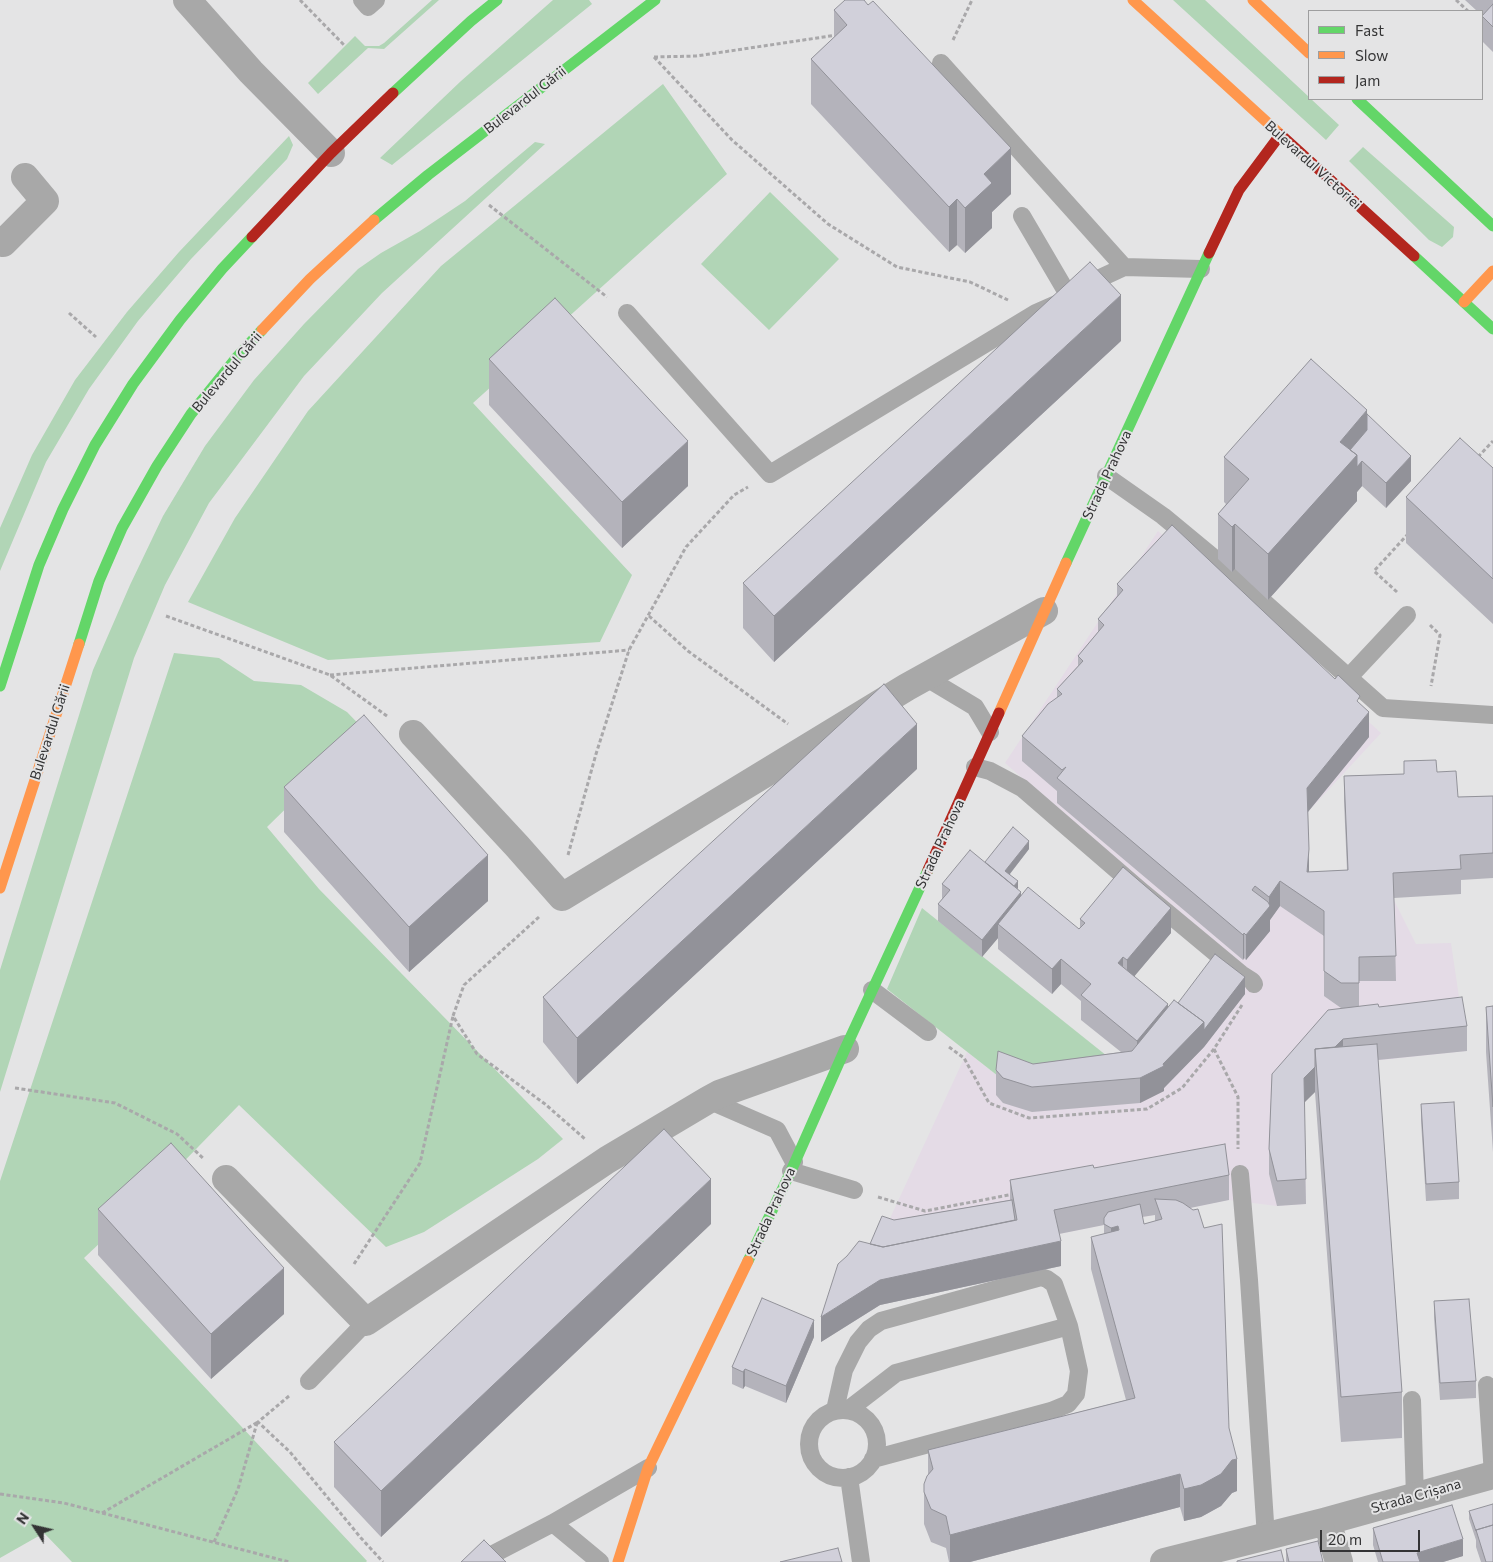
<!DOCTYPE html>
<meta charset="utf-8">
<style>
body{margin:0}
#map{position:relative;width:1493px;height:1562px;overflow:hidden;background:#e4e4e5;font-family:Commissioner,sans-serif}
canvas{display:block}
.legend{position:absolute;left:1308px;top:10px;width:175px;height:90px;box-sizing:border-box;background:#e4e4e5;border:1px solid #9e9e9f;margin:0;padding:6px 9px;list-style:none;font-size:15px;color:#343435}
.legend li{display:flex;align-items:center;gap:10px;height:25px}
.legend b{width:25px;border:1px solid #9e9e9f}
.north{position:absolute;left:10px;top:1502px;width:50px;height:50px;-webkit-text-stroke:4px #e4e4e5;paint-order:stroke;rotate:305deg;font-size:14px;font-weight:700;line-height:20px;text-align:center;color:#343435}
.north::after{content:'';display:block;margin:auto;width:18px;height:22px;background:#343435;clip-path:polygon(50% 0,100% 100%,50% 72%,0 100%)}
.scale{position:absolute;left:1320px;top:1530px;width:100px;height:22px;box-sizing:border-box;border:2px solid #343435;border-top:0;padding-left:6px;font-size:15px;line-height:18px;white-space:nowrap;color:#343435;-webkit-text-stroke:4px #e4e4e5;paint-order:stroke}
</style>
<div id="map">
<canvas width="1493" height="1562"></canvas>
<ul class="legend">
<li><b style="height:6px;background:#63d668"></b>Fast</li>
<li><b style="height:6px;background:#ff974d"></b>Slow</li>
<li><b style="height:6px;background:#b3261e"></b>Jam</li>
</ul>
<div class="north">N</div>
<div class="scale">20 m</div>
</div>
<script>
const c = document.querySelector('canvas').getContext('2d');
c.lineJoin = 'round';
function fill(path, color) {
  c.fillStyle = color;
  c.fill(path, 'evenodd');
}
function shape(rows) {
  const path = new Path2D();
  for (const r of rows) {
    if (r.length === 3) {
      path.moveTo(r[0] + r[2], r[1]);
      path.arc(r[0], r[1], r[2], 0, 2 * Math.PI);
      continue;
    }
    path.moveTo(r[0], r[1]);
    for (let i = 2; i < r.length; i += 2) path.lineTo(r[i], r[i + 1]);
  }
  return path;
}
function trace(path, color, width, dash) {
  c.strokeStyle = color;
  c.lineWidth = width;
  c.lineCap = dash ? 'butt' : 'round';
  c.setLineDash(dash || []);
  c.stroke(path);
}
function write(font, color, halo, rows, align = 'center') {
  c.font = font + ' Commissioner,sans-serif';
  c.lineWidth = 4;
  c.setLineDash([]);
  c.textBaseline = 'middle';
  c.strokeStyle = halo;
  c.fillStyle = color;
  for (const [text, x, y, turn = 0] of rows) {
    c.save();
    c.translate(x, y);
    c.rotate((+turn || 0) * Math.PI / 180);
    c.textAlign = isNaN(turn) ? turn : align;
    if (halo) c.strokeText(text, 0, 0);
    c.fillText(text, 0, 0);
    c.restore();
  }
}
fill(shape([
 [1158,531,1381,733,1307,813,1307,896,1393,898,1416,944,1451,943,1467,1051,1343,1064,1304,1103,1306,1204,1277,1206,1229,1200,1054,1235,867,1268,967,1052,998,1076,1131,1076,1226,955,1005,763]
]), '#e4dbe6');
fill(shape([
 [432,0,439,0,384,49,368,48,318,94,308,83,355,36,365,46,379,46,384,43],
 [553,0,589,0,592,4,392,165,380,158,461,81],
 [1173,0,1205,0,1309,97,1309,99,1311,99,1339,125,1326,140],
 [663,84,727,174,473,403,632,575,600,642,328,660,188,602,235,518,308,411,441,266],
 [289,136,293,145,287,159,191,259,138,321,89,389,46,462,0,571,0,528,32,455,75,380,127,312,179,252],
 [535,142,545,144,382,293,304,376,209,503,165,585,134,658,0,1092,0,970,93,670,130,585,163,516,205,446,254,380,304,324,358,269,381,253,420,231,465,201],
 [1363,147,1454,227,1453,237,1442,247,1429,240,1349,161],
 [770,192,839,259,769,330,701,264],
 [174,653,219,658,254,681,301,685,347,712,376,742,312,783,267,827,319,889,563,1139,538,1159,424,1232,386,1247,239,1105,158,1188,84,1258,367,1561,366,1562,72,1562,44,1533,0,1558,0,1181],
 [922,908,1132,1076,998,1076,887,989]
]), '#b1d5b6');
trace(shape([
 [300,0,345,46],
 [1456,0,1468,11],
 [953,40,972,0],
 [654,57,732,140,828,224,897,267,970,282,1008,300],
 [654,57,696,56,837,35],
 [489,205,607,297],
 [69,313,96,337],
 [1478,457,1493,441],
 [1397,592,1374,571,1408,534],
 [166,616,330,675,387,716],
 [649,616,688,651,788,724],
 [1430,625,1440,635,1431,686],
 [330,675,629,650],
 [568,855,596,754,629,650,686,547,734,495,748,487],
 [539,917,464,985,453,1016,477,1054,545,1104,585,1139],
 [949,1047,964,1058,989,1103,1029,1118,1147,1109,1182,1088,1214,1049,1242,1005],
 [1214,1049,1238,1097,1238,1149],
 [15,1088,115,1103,177,1134,204,1159],
 [878,1197,925,1211,1014,1194],
 [354,1264,420,1163,453,1016],
 [289,1396,258,1422,290,1452,361,1538,383,1562],
 [0,1494,64,1503,289,1562],
 [102,1513,258,1422],
 [214,1542,238,1489,257,1423]
]), '#a9a8aa', 3, [4, 2.5]);
trace(shape([
 [362,0,368,7,376,0],
 [941,63,1124,267],
 [1083,290,1096,280,1124,267,1201,269],
 [627,313,770,474,1036,313,1070,298,1022,216],
 [1106,476,1163,516,1221,564,1383,708,1493,715],
 [925,677,975,707,990,732],
 [1349,677,1407,615],
 [975,767,990,771,1022,788,1140,890,1241,974,1252,981,1254,984],
 [872,990,928,1032],
 [708,1100,777,1130,794,1162],
 [791,1171,854,1190],
 [1240,1174,1249,1280,1266,1537],
 [309,1381,366,1322],
 [1487,1385,1493,1475],
 [1412,1400,1415,1497],
 [843,1444,34],
 [835,1410,844,1370,858,1342,869,1329,881,1321,1041,1277,1047,1279,1054,1284,1069,1326],
 [848,1410,896,1373,1069,1326,1079,1371,1076,1394,1068,1404,1051,1411,873,1459],
 [849,1477,861,1562],
 [553,1523,600,1562],
 [478,1562,553,1523,648,1468]
]), '#a8a8a8', 18);
trace(shape([
 [187,0,251,72,331,153],
 [0,240,3,243,45,201,25,177],
 [413,734,517,846,562,897,907,687,1044,611],
 [226,1179,366,1322,607,1160,708,1100,719,1094,845,1049],
 [1327,1521,1339,1562],
 [1164,1562,1327,1521,1493,1475]
]), '#a8a8a8', 28);
trace(shape([
 [393,93,471,21,497,0],
 [1357,99,1493,226],
 [374,220,428,175,655,0],
 [1414,256,1493,329],
 [1066,563,1209,253],
 [79,644,99,581,122,528,157,466,191,414,237,357,262,330],
 [0,686,39,565,63,509,95,445,133,384,180,320,222,269,252,237],
 [748,1261,791,1171,845,1049,928,870]
]), '#63d668', 11);
trace(shape([
 [1133,0,1281,135],
 [1253,0,1309,53],
 [1464,302,1493,271],
 [262,330,310,279,374,220],
 [999,713,1066,563],
 [0,888,79,644],
 [618,1562,648,1468,748,1261]
]), '#ff974d', 11);
trace(shape([
 [1281,135,1414,256],
 [252,237,331,153,393,93],
 [1209,253,1239,190,1280,135],
 [928,870,999,713]
]), '#b3261e', 11);
fill(shape([
 [1465,0,1493,0,1493,52,1482,41,1482,11,1477,11],
 [834,10,1011,194,992,212,992,228,965,253,957,245,949,252,811,104,811,59,834,37],
 [1121,341,774,662,743,628,743,583],
 [489,359,688,486,622,548,489,405],
 [1367,414,1411,481,1386,508,1362,486,1357,492,1357,501,1268,600,1235,569,1232,572,1218,559,1218,514,1226,504,1224,502,1224,457],
 [1493,468,1493,624,1406,543,1406,497],
 [1117,584,1360,704,1369,737,1308,812,1309,872,1347,870,1344,801,1344,776,1404,774,1404,761,1437,772,1458,797,1493,796,1493,878,1461,880,1461,894,1394,898,1396,981,1359,981,1359,1006,1379,1007,1467,1026,1467,1051,1378,1060,1402,1392,1402,1438,1341,1442,1315,1092,1304,1102,1306,1204,1277,1206,1269,1174,1269,1149,1272,1074,1347,1008,1341,1008,1324,996,1324,936,1280,906,1270,920,1270,931,1246,960,1244,958,1243,960,1057,803,1057,791,1022,761,1022,736,1057,698,1057,689,1078,666,1078,656,1098,632,1098,619,1117,596],
 [917,769,577,1084,543,1042,543,997],
 [284,787,488,901,409,972,284,832],
 [1029,849,1010,874,1021,895,1079,929,1080,927,1080,919,1171,933,1134,976,1168,1007,1178,1003,1245,994,1204,1047,1164,1088,1164,1091,1140,1103,1032,1112,1003,1103,996,1095,996,1070,1033,1064,1121,1052,1081,1020,1081,1001,1061,984,1052,994,998,949,998,938,982,957,938,921,938,904,942,899,942,884,985,862],
 [1493,1006,1493,1152,1486,1052,1486,1007],
 [1421,1104,1459,1182,1459,1199,1426,1201,1421,1121],
 [1094,1168,1229,1175,1229,1200,1190,1208,1229,1428,1237,1491,1232,1493,1221,1506,1201,1517,1184,1521,1180,1507,970,1562,949,1562,946,1548,931,1542,924,1524,924,1492,928,1476,928,1450,1126,1400,1091,1269,1091,1237,1104,1234,1104,1225,1059,1234,1061,1266,880,1305,821,1342,870,1244,894,1220,1010,1200,1010,1180],
 [1155,1215,1155,1221,1144,1224,1142,1217],
 [98,1209,284,1314,211,1379,98,1255],
 [711,1224,381,1537,334,1487,334,1442],
 [1434,1301,1476,1381,1476,1398,1440,1400,1434,1318],
 [814,1337,786,1403,745,1386,743,1389,732,1384,732,1367],
 [1469,1511,1493,1562,1481,1562,1476,1547,1476,1540,1469,1519],
 [1373,1528,1463,1556,1443,1562,1378,1562,1373,1545],
 [1286,1549,1323,1562,1286,1562]
]), '#b4b3bb');
fill(shape([
 [1011,148,1011,194,992,212,992,228,965,253,965,208,984,174],
 [957,199,957,245,949,252,949,207],
 [1121,295,1121,341,774,662,774,616],
 [1367,410,1367,455,1362,462,1362,486,1357,492,1357,501,1268,600,1268,554,1340,442],
 [688,441,688,486,622,548,622,502],
 [1411,456,1411,481,1386,508,1386,483],
 [1235,524,1235,569,1232,572,1232,527],
 [1369,712,1369,737,1307,813,1307,788],
 [917,724,917,769,577,1084,577,1038],
 [1029,841,1029,849,1005,880,1005,871],
 [1309,849,1309,873,1307,872],
 [488,855,488,901,409,972,409,927],
 [1018,881,1018,889,1014,886],
 [1280,881,1280,906,1270,920,1270,931,1246,960,1246,935,1269,907,1269,897],
 [1021,892,1021,909,998,924,998,938,982,957,982,940],
 [1171,908,1171,933,1127,985,1127,960],
 [1244,933,1244,958,1243,960,1243,935],
 [1123,957,1123,982,1118,963],
 [1061,959,1061,984,1052,994,1052,969],
 [1245,977,1245,994,1204,1047,1164,1088,1164,1091,1140,1103,1140,1078,1163,1064],
 [1168,1004,1168,1029,1137,1066,1137,1041],
 [1343,1039,1343,1064,1316,1066],
 [1315,1067,1315,1092,1304,1103,1304,1078],
 [711,1179,711,1224,381,1537,381,1491],
 [1118,1226,1118,1258,1111,1261,1111,1228],
 [1061,1241,1061,1266,880,1305,821,1342,821,1317,880,1280],
 [284,1268,284,1314,211,1379,211,1334],
 [814,1320,814,1337,786,1403,786,1386],
 [745,1369,745,1386,743,1389,743,1372],
 [1237,1459,1237,1491,1232,1493,1221,1506,1201,1517,1184,1521,1184,1489,1232,1460],
 [1180,1474,1180,1507,970,1562,950,1562,950,1535],
 [1463,1539,1463,1556,1443,1562,1417,1562,1417,1553]
]), '#929299');
const building = shape([
 [845,0,864,0,868,5,873,1,1011,148,984,174,992,183,965,208,957,199,949,207,811,59,847,25,834,10,845,0],
 [1493,4,1493,27,1482,16,1493,4],
 [1090,262,1121,295,774,616,743,583,1090,262],
 [555,298,688,441,622,502,489,359,555,298],
 [1311,359,1367,410,1340,442,1357,455,1268,554,1235,524,1232,527,1218,514,1249,479,1224,457,1311,359],
 [1367,414,1411,456,1386,483,1362,461,1357,467,1357,455,1350,450,1367,430,1367,414],
 [1460,438,1493,468,1493,579,1406,497,1460,438],
 [1172,525,1335,679,1338,675,1360,696,1357,701,1369,712,1307,788,1309,849,1307,872,1348,870,1344,776,1404,774,1404,761,1436,760,1437,772,1456,771,1458,797,1493,796,1493,853,1460,855,1461,869,1393,873,1396,956,1359,957,1359,983,1341,983,1324,971,1324,911,1280,881,1269,897,1255,886,1252,890,1268,902,1270,906,1246,935,1244,933,1243,935,1057,778,1066,767,1062,770,1022,736,1048,704,1062,694,1057,689,1083,661,1078,656,1104,625,1098,619,1123,590,1117,584,1172,525],
 [884,684,917,724,577,1038,543,997,884,684],
 [364,715,488,855,409,927,284,787,364,715],
 [1013,827,1029,841,1005,871,1018,881,1014,886,985,862,1013,827],
 [970,850,1021,892,982,940,938,904,950,890,942,884,970,850],
 [1123,867,1171,908,1127,960,1123,957,1118,963,1168,1004,1137,1041,1081,995,1091,984,1061,959,1052,969,998,924,1028,887,1079,929,1085,923,1080,919,1123,867],
 [1215,954,1245,977,1204,1030,1204,1022,1178,1003,1215,954],
 [1462,997,1467,1026,1343,1039,1335,1047,1315,1049,1315,1067,1304,1078,1306,1179,1277,1181,1269,1149,1272,1074,1328,1010,1378,1004,1379,1007,1462,997],
 [1174,1000,1204,1022,1163,1064,1164,1066,1140,1078,1032,1087,1003,1078,996,1070,998,1051,1033,1064,1132,1051,1174,1000],
 [1493,1006,1493,1107,1486,1007,1493,1006],
 [1377,1044,1402,1392,1341,1397,1315,1049,1377,1044],
 [1454,1102,1459,1182,1426,1184,1421,1104,1454,1102],
 [664,1129,711,1179,381,1491,334,1442,664,1129],
 [171,1143,284,1268,211,1334,98,1209,171,1143],
 [1225,1144,1229,1175,1054,1210,1061,1241,880,1280,821,1317,838,1264,847,1256,859,1241,883,1247,1017,1220,1010,1180,1093,1165,1094,1168,1225,1144],
 [1155,1199,1176,1200,1183,1203,1193,1210,1198,1209,1204,1228,1222,1224,1229,1428,1237,1459,1232,1460,1221,1474,1201,1485,1184,1489,1180,1474,950,1535,946,1516,931,1509,924,1492,924,1484,927,1476,933,1469,928,1450,1135,1398,1091,1237,1119,1230,1118,1226,1111,1228,1104,1224,1104,1218,1108,1212,1140,1204,1144,1224,1162,1219,1155,1199],
 [1012,1200,1015,1220,883,1247,870,1244,882,1216,894,1220,1012,1200],
 [762,1298,814,1320,786,1386,745,1369,743,1372,732,1367,762,1298],
 [1469,1299,1476,1381,1440,1383,1434,1301,1469,1299],
 [1493,1504,1493,1525,1476,1530,1476,1531,1469,1511,1493,1504],
 [1452,1505,1463,1539,1417,1553,1420,1562,1383,1562,1373,1528,1452,1505],
 [1493,1525,1493,1562,1486,1562,1476,1530,1493,1525],
 [484,1540,506,1562,461,1562,484,1540],
 [1318,1541,1323,1562,1289,1562,1286,1549,1318,1541],
 [838,1548,842,1562,780,1562,838,1548],
 [1281,1550,1284,1562,1237,1562,1237,1561,1281,1550]
]);
fill(building, '#d1d0da');
trace(building, '#929299', 1);
write('14px', '#343435', '#e4e4e5', [
 ["Bulevardul Gării",525,100,-38],
 ["Bulevardul Victoriei",1313,165,42],
 ["Bulevardul Gării",227,372,-50],
 ["Strada Prahova",1107,475,-65],
 ["Bulevardul Gării",50,732,-72],
 ["Strada Prahova",940,844,-65],
 ["Strada Prahova",771,1212,-65],
 ["Strada Crișana",1416,1496,-16]
]);
</script>
